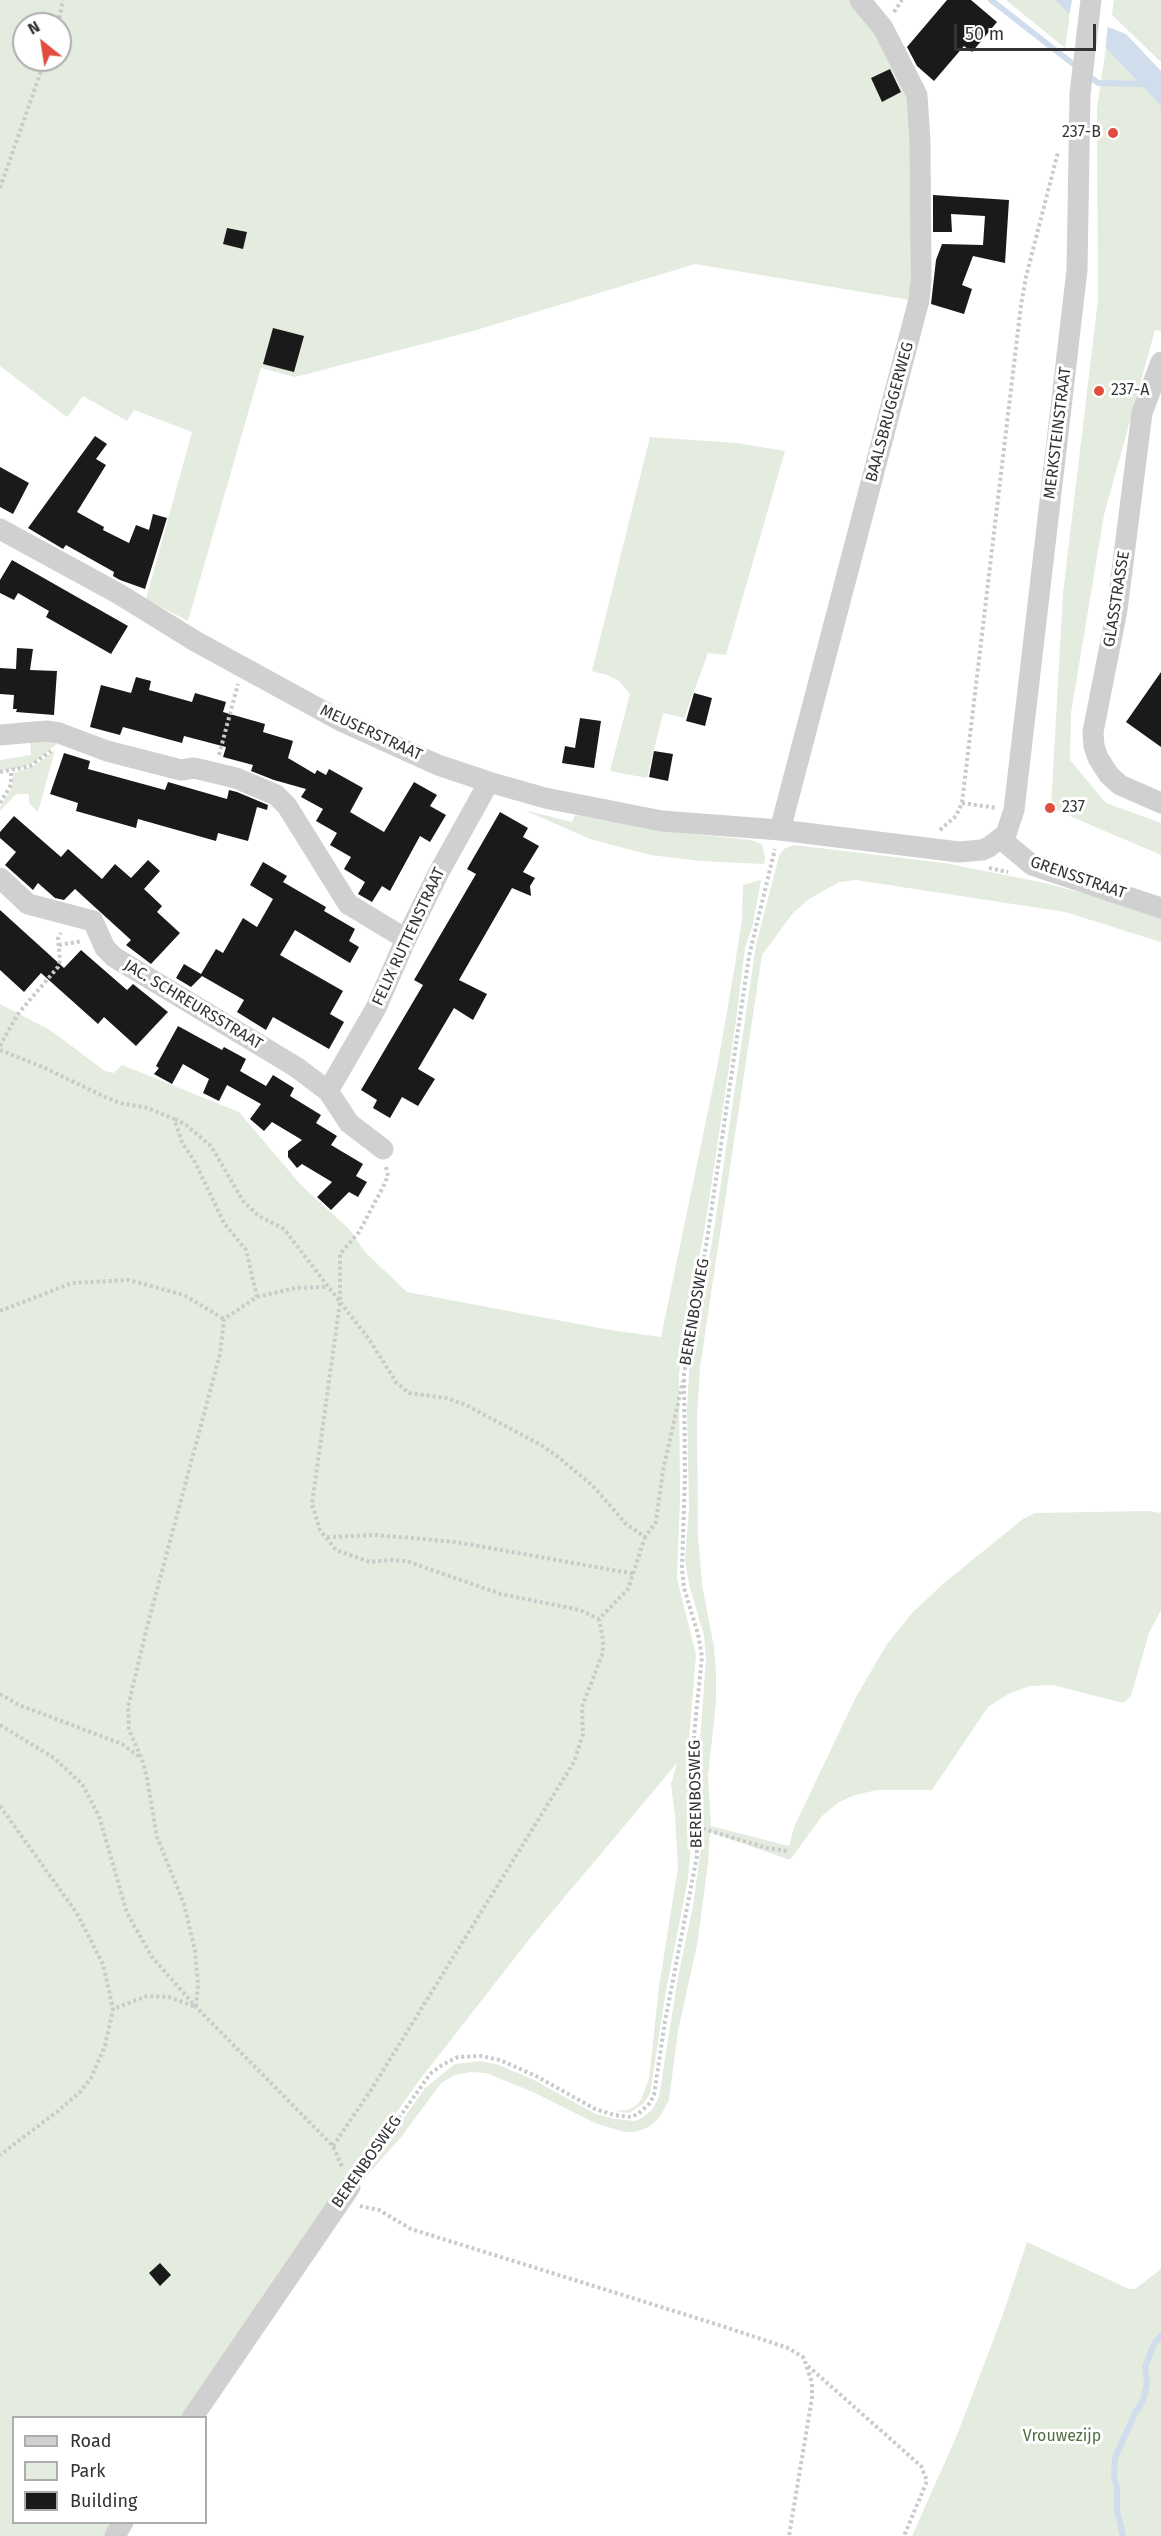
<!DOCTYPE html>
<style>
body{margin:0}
#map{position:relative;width:1161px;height:2536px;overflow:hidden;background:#fff;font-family:"Fira Sans",sans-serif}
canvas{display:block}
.legend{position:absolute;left:12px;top:2416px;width:195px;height:108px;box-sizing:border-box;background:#fff;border:2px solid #adadad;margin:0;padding:8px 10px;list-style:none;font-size:18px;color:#333}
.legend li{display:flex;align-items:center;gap:12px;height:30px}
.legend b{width:30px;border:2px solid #adadad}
.north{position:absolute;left:12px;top:12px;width:60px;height:60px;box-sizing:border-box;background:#fff;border:2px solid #adadad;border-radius:50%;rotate:330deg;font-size:16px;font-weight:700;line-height:24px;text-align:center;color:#333}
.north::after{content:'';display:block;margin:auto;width:21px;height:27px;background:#e04d3f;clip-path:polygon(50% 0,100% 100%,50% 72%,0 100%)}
.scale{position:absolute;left:954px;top:24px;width:142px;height:27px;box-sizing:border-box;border:3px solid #333;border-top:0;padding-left:8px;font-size:18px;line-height:21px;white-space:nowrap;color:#333;-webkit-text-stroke:4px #fff;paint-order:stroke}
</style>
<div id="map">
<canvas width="1161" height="2536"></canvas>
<ul class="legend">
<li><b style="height:8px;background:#d0d0d0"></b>Road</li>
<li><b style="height:16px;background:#e4ebdf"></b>Park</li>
<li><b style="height:16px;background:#1a1a1a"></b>Building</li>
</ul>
<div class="north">N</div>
<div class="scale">50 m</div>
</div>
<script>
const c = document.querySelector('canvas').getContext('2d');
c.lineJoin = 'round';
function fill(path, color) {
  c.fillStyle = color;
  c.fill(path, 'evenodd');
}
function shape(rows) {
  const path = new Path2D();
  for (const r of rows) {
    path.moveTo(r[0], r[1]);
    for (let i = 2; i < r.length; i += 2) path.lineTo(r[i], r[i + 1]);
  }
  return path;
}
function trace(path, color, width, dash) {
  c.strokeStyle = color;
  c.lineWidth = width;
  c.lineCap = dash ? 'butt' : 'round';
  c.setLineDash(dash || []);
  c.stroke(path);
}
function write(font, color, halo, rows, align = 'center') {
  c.font = font + ' "Fira Sans",sans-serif';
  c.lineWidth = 6;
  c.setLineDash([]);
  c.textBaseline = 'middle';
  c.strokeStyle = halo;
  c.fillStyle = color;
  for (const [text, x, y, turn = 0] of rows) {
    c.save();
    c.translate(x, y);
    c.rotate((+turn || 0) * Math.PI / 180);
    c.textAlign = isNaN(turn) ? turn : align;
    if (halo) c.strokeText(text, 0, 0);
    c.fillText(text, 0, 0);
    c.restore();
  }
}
fill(shape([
 [0,0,850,0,880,39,911,104,910,300,695,264,473,331,295,377,261,368,188,621,146,599,192,432,134,410,127,421,83,396,67,417,0,366],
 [24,24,60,24,60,60,24,60],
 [1006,0,1055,0,1070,13,1065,48],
 [1114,0,1161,0,1161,62,1112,15],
 [1106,48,1161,106,1161,331,1155,330,1104,515,1071,713,1070,760,1106,803,1161,823,1161,855,1051,808,1063,593,1098,300,1097,109],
 [650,437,737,443,785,451,726,655,708,653,684,718,663,713,647,778,610,771,630,694,619,681,607,675,592,671],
 [42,738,57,744,33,763,24,767,0,771,0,760,31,755,30,739],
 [55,750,38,812,29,803,29,794,16,794,0,811,0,807,12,788,13,773,36,765],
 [524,810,572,822,575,815,664,831,751,840,762,844,765,858,764,864,701,861,650,855,590,839],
 [794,845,944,863,1045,883,1101,898,1161,918,1161,942,1065,912,856,880,839,882,809,899,793,913,762,955,700,1367,697,1418,698,1535,702,1585,714,1647,716,1673,716,1703,708,1776,711,1826,789,1846,794,1827,855,1699,887,1644,912,1613,944,1583,1023,1519,1035,1513,1148,1511,1161,1513,1161,1610,1149,1633,1131,1696,1123,1703,1053,1685,1030,1686,1010,1693,988,1707,932,1790,877,1790,855,1795,839,1802,822,1816,790,1860,710,1832,708,1864,697,1945,678,2031,669,2100,659,2118,649,2127,635,2132,624,2132,595,2123,533,2092,486,2073,471,2072,455,2075,441,2083,402,2136,349,2196,425,2088,455,2064,481,2061,499,2065,532,2079,596,2114,615,2119,635,2121,642,2118,652,2110,659,2097,678,1977,693,1906,701,1847,700,1741,706,1659,704,1636,689,1584,685,1561,689,1507,687,1411,689,1371,714,1230,756,945,779,856,784,849],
 [761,880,753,924,745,948,736,1021,707,1214,679,1373,680,1500,677,1578,696,1655,689,1739,692,1832,688,1879,666,1991,650,2094,643,2104,629,2113,613,2111,628,2110,637,2105,641,2100,649,2079,659,1987,678,1867,675,1816,671,1784,677,1763,531,1937,418,2082,328,2209,187,2417,14,2418,14,2522,117,2523,109,2536,0,2536,0,1004,50,1030,105,1071,114,1073,122,1065,239,1112,301,1185,350,1230,365,1252,407,1292,610,1330,661,1337,718,1063,735,965,742,919,743,885],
 [1027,2242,1129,2289,1135,2289,1161,2269,1161,2536,912,2536,957,2435,1001,2320]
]), '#e4ebdf');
fill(shape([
 [1055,0,1080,0,1108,27,1126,34,1161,71,1161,106,1106,48]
]), '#d0dded');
fill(shape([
 [1072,0,1084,0,1108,23,1105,51,1069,17]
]), '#fff');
trace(shape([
 [991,0,1077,67],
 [1088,75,1098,83,1147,84],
 [1123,2536,1117,2510,1117,2488,1114,2477,1115,2458,1135,2413,1143,2401,1147,2383,1145,2367,1154,2344,1161,2336]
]), '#d0dded', 6);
fill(shape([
 [947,0,971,0,997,22,972,52,964,46,934,81,917,66,907,47],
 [890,69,901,92,882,102,871,78],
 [933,195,1009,200,1005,263,973,256,962,285,972,289,964,314,931,304,936,260,942,244,983,245,985,216,951,214,952,232,933,232],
 [227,228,247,232,243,249,223,244],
 [273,328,304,336,294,372,263,364],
 [95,436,107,444,96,459,106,465,77,512,104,527,103,530,129,543,136,525,149,530,153,514,167,518,145,589,120,580,113,576,114,572,66,545,63,549,28,528],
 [0,467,29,483,13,514,0,507],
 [12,560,128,626,111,654,46,617,49,611,18,593,14,600,0,593,0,580],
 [17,648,33,649,30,670,57,671,54,715,16,712,17,709,13,709,14,695,0,694,0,668,16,669],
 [1161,672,1161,747,1126,722],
 [136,677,151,681,149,690,192,702,195,693,226,702,223,712,265,724,263,732,293,741,288,758,315,774,317,770,326,775,329,769,363,788,350,812,384,832,414,782,437,795,430,806,446,815,430,842,420,836,390,891,382,886,372,902,358,894,365,882,344,869,351,857,330,845,337,833,316,821,323,809,301,797,306,789,274,780,251,771,253,765,223,757,226,747,184,736,182,743,123,727,120,735,90,727,101,685,131,693],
 [694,693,712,698,705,726,686,721],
 [580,718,601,721,594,768,562,763,565,746,575,748],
 [654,751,673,754,668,781,649,777],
 [64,753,90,761,88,769,165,790,168,782,227,799,229,790,237,792,268,805,267,810,257,807,248,841,218,833,216,841,138,819,136,828,76,811,78,803,50,794],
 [500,812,528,828,523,837,539,846,523,872,535,878,530,886,531,896,512,888,459,980,487,994,473,1020,454,1008,418,1069,435,1079,418,1106,402,1097,390,1118,373,1108,377,1100,361,1090,423,985,414,980,476,874,467,869],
 [14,816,61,857,68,849,102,879,115,864,131,878,148,860,160,871,144,889,162,906,157,912,180,933,151,964,126,945,131,940,75,889,64,900,55,898,38,883,33,890,5,865,16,852,0,838,0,832],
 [263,862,287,876,283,882,326,907,324,911,355,929,349,941,359,947,350,963,295,930,280,955,343,991,330,1014,344,1022,329,1049,273,1017,266,1030,237,1012,244,1000,202,976,191,987,176,978,184,964,201,974,216,949,223,953,243,918,257,927,273,899,250,885],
 [0,910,64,968,81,950,127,990,133,984,168,1012,136,1046,104,1017,98,1024,41,973,24,992,0,970],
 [178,1026,222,1050,224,1047,246,1059,240,1071,266,1086,273,1075,294,1088,290,1096,321,1115,316,1123,337,1136,331,1145,363,1164,356,1176,367,1182,358,1197,349,1192,331,1210,317,1197,332,1182,302,1164,297,1168,288,1157,288,1151,302,1140,272,1122,264,1131,250,1119,261,1104,227,1085,219,1101,203,1093,209,1079,183,1064,172,1084,154,1074,159,1068,156,1066],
 [160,2263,171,2275,160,2286,149,2273]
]), '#1a1a1a');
trace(shape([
 [894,12,902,0],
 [58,24,63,0],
 [0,188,45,60],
 [219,755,238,684],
 [0,772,30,766,51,751],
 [0,803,11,785,11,771],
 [962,803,997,808],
 [940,830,956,816,962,803,1021,305,1026,277,1058,152],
 [989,868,1008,872],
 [59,945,82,941],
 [0,1046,17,1015,58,967,60,960,58,939,61,933],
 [0,1050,45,1068,105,1097,120,1103,148,1108,174,1119,182,1142,195,1162,224,1223,246,1250,257,1297,224,1319,220,1354,146,1631,128,1707,129,1730,142,1759,147,1778,157,1837,184,1904,195,1951,198,1984,196,2007,169,1997,147,1996,113,2009],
 [175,1119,186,1125,211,1146,243,1201,259,1216,284,1229,340,1302,312,1504,320,1530,336,1550,370,1562,390,1560,406,1561,501,1594,580,1610,599,1619],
 [386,1167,388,1176,382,1189,359,1232,340,1254,340,1302,369,1339,396,1382,409,1393,446,1398,466,1405,541,1445,557,1456,593,1486,626,1524,645,1537,656,1522,663,1471,683,1381],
 [257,1297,295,1288,328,1287],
 [0,1311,72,1283,129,1280,184,1295,224,1319],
 [327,1537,376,1535,456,1542,635,1574],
 [0,1694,19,1705,122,1744,141,1758],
 [0,1725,54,1758,82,1784,99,1816,127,1913,152,1957,196,2007,333,2146,343,2169],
 [0,1806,76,1912,103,1964,113,2009,105,2046,91,2078,80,2092,58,2111,0,2155],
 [697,1827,767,1848,787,1851],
 [333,2146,371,2090,574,1762,583,1734,582,1707,603,1652,603,1640,599,1619,628,1589,645,1537],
 [361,2172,430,2074,442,2065,458,2057,481,2056,500,2060,536,2076,595,2109,614,2115,631,2117,638,2114,650,2103,654,2095,665,2021,697,1856,694,1735,702,1657,698,1634,684,1588,682,1568,685,1476,684,1374,707,1240,749,956,775,849],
 [360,2206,379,2210,411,2229,722,2326,788,2348,804,2358,812,2383,812,2398,789,2536],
 [808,2366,921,2466,927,2481,904,2536]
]), '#cacaca', 4, [3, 3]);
trace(shape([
 [1161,362,1142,413,1117,610,1093,732,1094,746,1098,758,1109,775,1120,785,1161,803],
 [0,529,119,594,195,641,343,722,438,765,489,782,545,798,662,821,780,830,959,852,982,850,989,847,1006,834,1014,810,1077,270,1080,94,1091,0],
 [0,735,46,731,59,733,107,751,181,770,194,768,236,778,276,795,287,806,348,904,406,939],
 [780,830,919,300,921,281,920,142,917,95,883,28,860,0],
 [1001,839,1032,865,1161,908],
 [0,878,28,904,93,921,105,948,114,957,296,1067,328,1091,349,1123,383,1149],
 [328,1091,376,1008,406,939,439,872,489,782],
 [192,2418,350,2187],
 [115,2536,123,2522]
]), '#d0d0d0', 21);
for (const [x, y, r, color] of [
 [1113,133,6,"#e04d3f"],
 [1099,391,6,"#e04d3f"],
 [1050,808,6,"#e04d3f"]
]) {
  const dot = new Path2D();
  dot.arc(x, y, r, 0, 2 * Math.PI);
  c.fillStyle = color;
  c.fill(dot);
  trace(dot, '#fff', 2);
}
write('16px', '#333', '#fff', [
 ["237-B",1101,133,"right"],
 ["237-A",1111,391],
 ["237",1062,808]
], 'left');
write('16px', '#333', '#fff', [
 ["BAALSBRUGGERWEG",890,412,-75],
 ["MERKSTEINSTRAAT",1058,433,-83],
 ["GLASSTRASSE",1117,599,-81],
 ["MEUSERSTRAAT",371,733,25],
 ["GRENSSTRAAT",1078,878,19],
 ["FELIX RUTTENSTRAAT",409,937,-65],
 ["JAC. SCHREURSSTRAAT",193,1005,31],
 ["BERENBOSWEG",695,1312,-80],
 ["BERENBOSWEG",696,1794,-91],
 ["BERENBOSWEG",367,2162,-55]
]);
write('16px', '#4f6e41', '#fff', [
 ["Vrouwezijp",1062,2437]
]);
</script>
